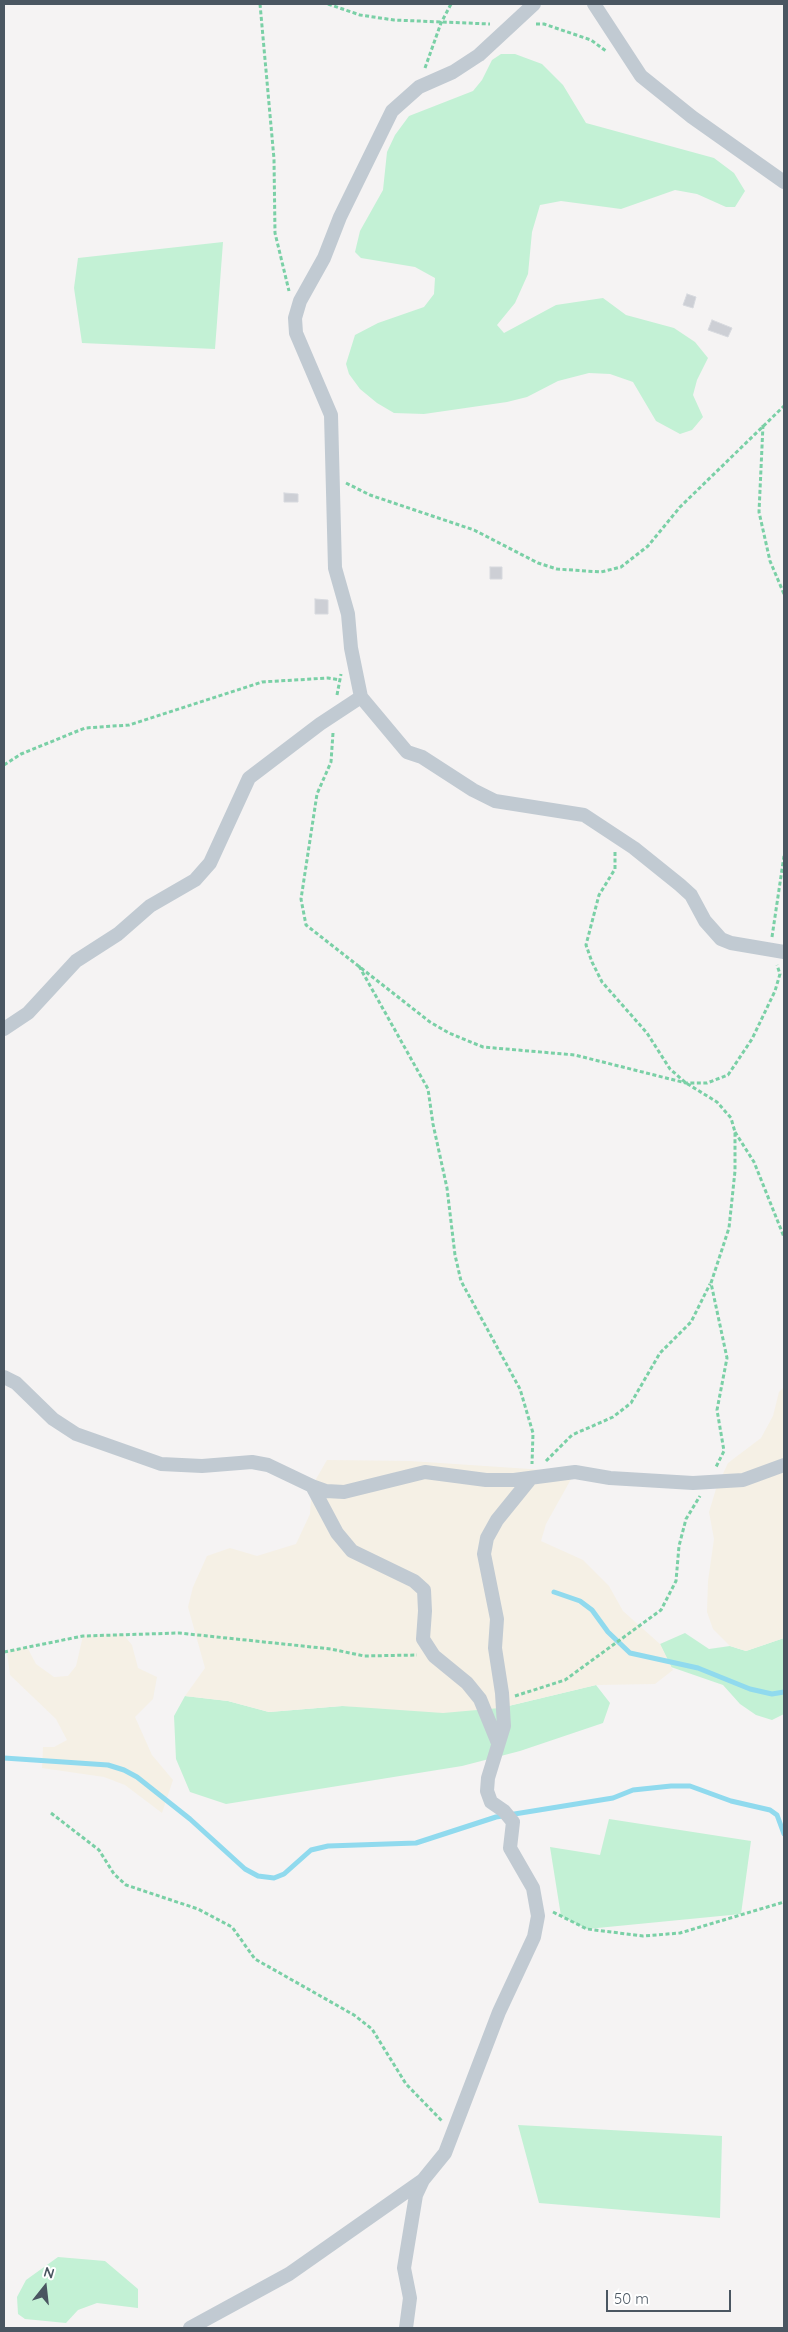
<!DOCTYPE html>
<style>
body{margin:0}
#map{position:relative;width:788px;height:2332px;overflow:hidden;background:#f5f3f3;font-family:Quicksand,sans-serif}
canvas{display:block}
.frame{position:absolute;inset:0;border:5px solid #4a5661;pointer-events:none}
.north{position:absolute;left:20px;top:2262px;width:50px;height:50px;-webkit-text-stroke:4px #fff;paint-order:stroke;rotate:16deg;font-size:14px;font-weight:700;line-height:20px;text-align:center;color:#4a5661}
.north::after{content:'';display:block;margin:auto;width:18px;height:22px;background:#4a5661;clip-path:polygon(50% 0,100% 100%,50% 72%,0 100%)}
.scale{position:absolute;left:606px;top:2290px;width:125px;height:22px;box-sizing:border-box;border:2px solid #4a5661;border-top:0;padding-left:6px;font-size:15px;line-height:18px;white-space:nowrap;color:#4a5661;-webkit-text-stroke:4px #fff;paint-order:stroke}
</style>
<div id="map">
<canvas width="788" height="2332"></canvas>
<div class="frame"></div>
<div class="north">N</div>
<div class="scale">50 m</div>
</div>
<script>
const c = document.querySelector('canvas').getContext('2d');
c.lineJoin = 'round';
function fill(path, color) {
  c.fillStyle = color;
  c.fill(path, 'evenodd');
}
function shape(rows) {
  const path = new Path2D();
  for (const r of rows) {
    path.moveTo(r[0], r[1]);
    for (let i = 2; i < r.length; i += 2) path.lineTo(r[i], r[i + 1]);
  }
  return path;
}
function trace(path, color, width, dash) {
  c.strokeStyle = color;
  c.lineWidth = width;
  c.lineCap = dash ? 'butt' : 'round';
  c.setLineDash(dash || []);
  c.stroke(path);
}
fill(shape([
 [501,54,515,54,542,64,563,85,586,123,714,158,734,173,745,191,735,207,726,207,697,194,675,190,621,209,561,201,540,205,532,232,528,274,515,303,497,325,504,333,556,305,603,298,626,315,674,328,695,342,708,358,697,380,693,395,703,417,692,430,680,434,656,421,633,382,610,374,589,373,558,381,527,397,507,402,424,414,394,413,377,403,360,389,349,374,346,364,355,335,378,323,424,307,434,294,435,278,415,267,361,258,355,252,360,231,383,190,387,152,395,135,409,116,473,91,482,80,492,60],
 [223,242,215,349,82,343,74,288,78,258],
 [685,1633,709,1649,730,1646,746,1651,784,1638,784,1714,772,1720,756,1715,740,1704,723,1685,671,1667,660,1644],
 [596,1685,610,1703,603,1723,520,1751,462,1766,226,1804,190,1792,176,1759,174,1716,185,1696,228,1701,269,1712,342,1706,500,1708],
 [609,1819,751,1841,741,1914,587,1929,561,1916,550,1847,600,1855],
 [518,2125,722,2136,720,2218,539,2203],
 [58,2257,105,2261,138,2289,138,2308,97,2303,78,2310,66,2323,25,2319,18,2314,17,2297,26,2280]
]), '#c3f1d5');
fill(shape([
 [784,1387,784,1638,746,1651,730,1646,713,1629,707,1612,708,1581,714,1539,709,1512,716,1489,728,1463,761,1438,773,1416,779,1392],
 [327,1460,410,1461,575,1472,546,1524,541,1541,583,1560,609,1586,623,1611,660,1644,673,1670,655,1684,596,1685,500,1708,443,1713,342,1706,269,1712,228,1701,185,1696,205,1668,188,1607,193,1587,207,1556,230,1548,257,1556,296,1544,310,1514,312,1486],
 [123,1634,132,1645,138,1668,157,1677,153,1699,135,1717,152,1755,173,1780,162,1813,125,1785,104,1777,42,1768,43,1747,54,1747,67,1740,56,1719,10,1675,7,1652,27,1647,36,1664,54,1677,68,1676,76,1666,83,1636]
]), '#f5f0e5');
trace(shape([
 [554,1592,580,1601,592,1610,608,1632,630,1653,698,1668,750,1689,772,1694,784,1692],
 [4,1758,108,1765,124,1770,137,1777,190,1819,245,1869,258,1876,274,1878,284,1874,311,1850,328,1846,416,1843,496,1817,613,1798,633,1790,671,1786,690,1786,731,1801,770,1810,777,1815,784,1834]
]), '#90daee', 5);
const building = shape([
 [687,294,696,297,693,308,683,305,687,294],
 [712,320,732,328,728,337,708,330,712,320],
 [284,493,298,494,298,502,284,502,284,493],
 [490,567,502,567,502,579,490,579,490,567],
 [315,599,328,600,328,614,315,614,315,599]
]);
fill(building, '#cdcfd5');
trace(building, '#d7d9de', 1);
trace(shape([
 [260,4,274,159,275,233,289,291],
 [328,4,360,15,394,20,490,24],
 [536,24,544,24,591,40,606,51],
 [425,68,441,23,451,4],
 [763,425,759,512,770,561,784,594],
 [346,483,370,495,474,530,538,563,557,569,601,572,621,567,648,546,680,507,784,406],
 [337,695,341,674],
 [333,733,331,762,317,794,301,899,306,925,430,1022,449,1033,483,1047,575,1055,686,1083,707,1083,728,1075,752,1039,775,991,780,974,777,965],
 [4,765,21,754,85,728,129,725,262,682,328,678,340,680],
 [615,852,615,869,599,895,586,945,592,962,602,982,647,1033,670,1069,686,1083,717,1102,731,1118,735,1132,735,1171,729,1228,711,1283,727,1358,717,1410,724,1451,716,1467],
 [772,937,784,856],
 [359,966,428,1089,433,1124,447,1188,455,1255,461,1281,520,1389,533,1433,532,1464],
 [735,1132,754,1162,784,1237],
 [546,1461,572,1435,613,1417,631,1403,660,1353,691,1322,710,1284],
 [4,1652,83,1636,179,1633,331,1649,364,1656,417,1655],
 [515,1696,565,1680,661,1610,676,1581,679,1546,686,1519,700,1496],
 [51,1813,99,1850,114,1874,126,1885,198,1909,232,1927,255,1959,354,2015,372,2029,406,2084,442,2121],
 [553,1912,587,1929,643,1936,680,1933,784,1902]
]), '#7ad0a6', 3, [4, 2.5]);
trace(shape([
 [534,4,479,55,453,72,419,87,392,111,340,217,324,258,300,301,295,318,296,333,331,415,335,568,348,614,351,648,361,697,407,752,422,757,473,790,495,801,584,815,634,848,680,885,691,895,705,921,721,939,731,943,784,952],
 [594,4,641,76,692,117,784,182],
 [4,1029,28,1013,76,961,118,934,150,906,195,880,210,863,249,778,320,724,361,697],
 [4,1377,16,1383,53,1419,76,1434,161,1464,202,1466,252,1462,268,1465,312,1486,326,1491,344,1492,425,1472,486,1480,514,1480,575,1472,610,1478,693,1483,743,1480,784,1465],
 [312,1486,337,1533,352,1551,414,1581,424,1590,425,1611,423,1639,434,1656,467,1683,480,1699,498,1743],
 [190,2328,289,2274,423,2180],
 [406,2328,410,2298,404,2268,416,2195,423,2180,445,2153,499,2012,534,1937,538,1916,533,1888,510,1848,513,1822,504,1811,491,1802,487,1791,488,1778,504,1726,502,1693,495,1648,497,1619,484,1554,487,1538,497,1520,531,1478]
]), '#c1cad2', 14);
</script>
